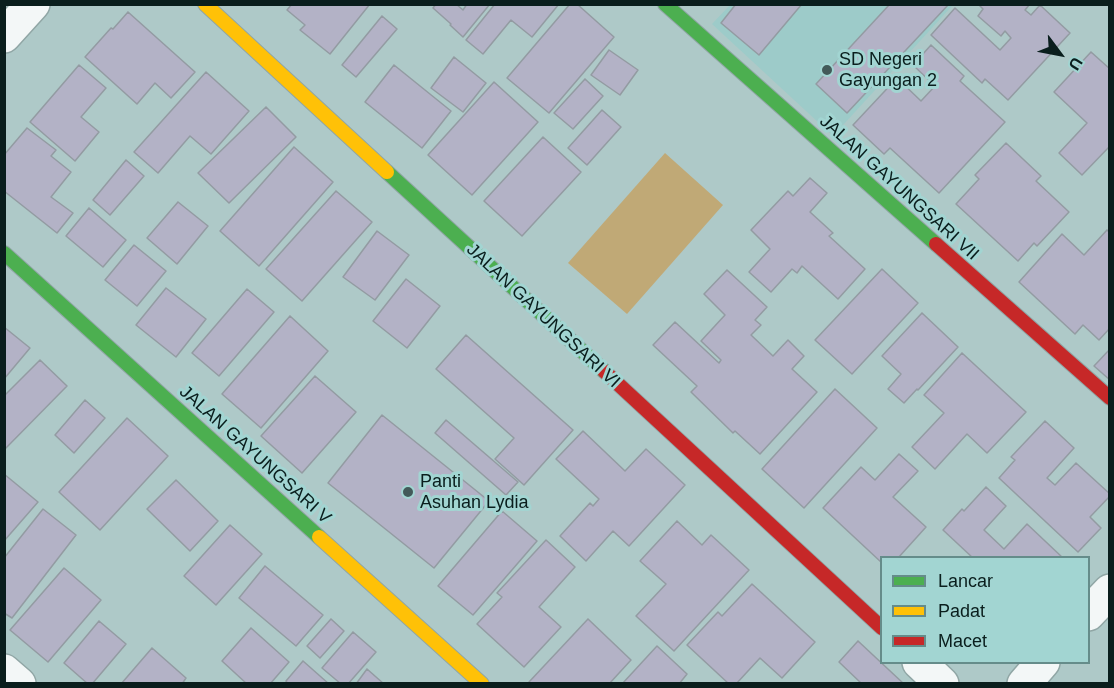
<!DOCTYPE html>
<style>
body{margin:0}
#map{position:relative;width:1114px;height:688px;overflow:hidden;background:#aec9c8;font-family:Helvetica,sans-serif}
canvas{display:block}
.frame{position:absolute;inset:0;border:6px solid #0a1e1d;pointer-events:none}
.legend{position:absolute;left:880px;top:556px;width:210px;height:108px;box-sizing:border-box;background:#a2d5d2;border:2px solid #658c8a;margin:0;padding:8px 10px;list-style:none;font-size:18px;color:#0a1e1d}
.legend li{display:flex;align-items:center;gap:12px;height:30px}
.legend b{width:30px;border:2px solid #658c8a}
.north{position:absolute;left:1030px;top:24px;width:60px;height:60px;-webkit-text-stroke:4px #a2d5d2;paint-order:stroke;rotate:122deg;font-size:16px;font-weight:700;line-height:24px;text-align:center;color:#0a1e1d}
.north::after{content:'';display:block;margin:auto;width:21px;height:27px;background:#0a1e1d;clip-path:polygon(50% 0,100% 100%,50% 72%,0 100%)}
</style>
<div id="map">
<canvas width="1114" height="688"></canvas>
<div class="frame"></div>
<ul class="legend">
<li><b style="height:8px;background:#4caf50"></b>Lancar</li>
<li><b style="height:8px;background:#ffc107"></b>Padat</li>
<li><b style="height:8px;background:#c62828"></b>Macet</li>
</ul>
<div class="north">U</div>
</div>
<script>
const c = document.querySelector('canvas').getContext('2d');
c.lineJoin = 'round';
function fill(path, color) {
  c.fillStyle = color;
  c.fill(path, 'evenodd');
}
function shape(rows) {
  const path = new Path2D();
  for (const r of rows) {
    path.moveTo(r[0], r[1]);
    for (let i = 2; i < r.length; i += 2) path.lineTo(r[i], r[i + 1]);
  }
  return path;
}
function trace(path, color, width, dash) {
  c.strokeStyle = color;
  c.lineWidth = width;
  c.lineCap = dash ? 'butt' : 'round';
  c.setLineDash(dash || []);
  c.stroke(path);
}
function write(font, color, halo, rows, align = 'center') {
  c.font = font + ' Helvetica,sans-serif';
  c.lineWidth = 6;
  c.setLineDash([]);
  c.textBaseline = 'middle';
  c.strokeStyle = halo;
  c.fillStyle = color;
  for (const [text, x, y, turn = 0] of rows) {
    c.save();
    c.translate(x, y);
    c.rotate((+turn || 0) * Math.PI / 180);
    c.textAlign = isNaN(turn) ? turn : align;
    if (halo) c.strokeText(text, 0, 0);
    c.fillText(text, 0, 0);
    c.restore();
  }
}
fill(shape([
 [730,5,953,5,833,136,712,24]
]), '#9dcbc9');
fill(shape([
 [665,153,723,205,627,314,568,263]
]), '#c0a976');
const building = shape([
 [292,4,370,4,330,54,300,30,305,25,287,10,292,4],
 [436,4,456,4,463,10,467,4,490,4,463,37,450,25,451,24,433,8,436,4],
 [495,4,559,4,532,37,511,20,483,54,466,40,495,4],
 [570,4,577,4,614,37,549,113,507,78,570,4],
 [736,4,802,4,759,55,721,23,736,4],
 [890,4,949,4,847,113,816,84,890,4],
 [978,4,1030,4,1025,10,1031,15,1040,5,1070,33,1008,100,985,79,982,83,931,35,955,8,1000,50,1011,38,1005,31,1001,36,978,16,983,9,978,4],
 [128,12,195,72,171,98,155,83,137,104,85,57,111,28,113,29,128,12],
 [382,16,397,29,356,77,342,65,382,16],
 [931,45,964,76,960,81,1005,122,939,193,890,148,884,154,853,125,897,78,921,101,935,86,913,65,931,45],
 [609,50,638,70,620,95,591,75,609,50],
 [1091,52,1110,69,1110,146,1082,175,1059,153,1087,123,1054,92,1091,52],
 [454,57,486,83,463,112,431,88,454,57],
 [79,65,106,88,81,117,99,132,75,161,30,122,79,65],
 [394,65,451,111,422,148,365,102,394,65],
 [206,72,249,111,211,154,190,136,158,173,134,152,206,72],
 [585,79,603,96,573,129,554,113,585,79],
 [494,82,538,122,472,195,428,155,494,82],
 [266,107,296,137,229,203,198,173,266,107],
 [602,110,621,127,587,165,568,148,602,110],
 [27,128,56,150,51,156,71,172,51,197,73,213,57,233,4,191,4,155,27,128],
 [543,137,581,172,522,236,484,201,543,137],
 [1006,143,1041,176,1036,181,1069,212,1037,246,1034,243,1018,261,956,204,979,179,975,175,1006,143],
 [294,147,333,182,259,266,220,231,294,147],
 [126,160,144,176,110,215,93,200,126,160],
 [810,178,827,193,810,212,833,233,829,236,865,269,838,299,802,266,797,273,792,269,771,292,749,272,770,249,751,230,788,191,793,196,810,178],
 [336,191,372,222,302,301,266,269,336,191],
 [178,202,208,226,177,264,147,238,178,202],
 [89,208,126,240,103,267,66,236,89,208],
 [1107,230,1108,231,1110,230,1110,328,1099,340,1083,325,1075,334,1019,282,1062,234,1084,255,1107,230],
 [377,231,409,255,375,300,343,277,377,231],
 [134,245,166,271,137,306,105,280,134,245],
 [882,269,918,303,852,374,815,340,882,269],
 [727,270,767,307,755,320,761,325,751,335,773,356,788,340,804,356,792,369,817,392,760,454,735,431,733,433,691,392,697,386,653,345,675,322,719,363,721,360,701,341,725,315,704,294,727,270],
 [406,279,440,306,407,348,373,321,406,279],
 [166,288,206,319,176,357,136,325,166,288],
 [247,289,274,312,219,376,192,353,247,289],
 [922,313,958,347,918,390,917,389,904,403,888,389,901,374,882,356,922,313],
 [290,316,328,351,261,428,222,394,290,316],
 [4,327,30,348,4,379,4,327],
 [466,335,573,430,524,485,495,459,514,438,436,369,466,335],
 [1110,349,1110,380,1094,366,1110,349],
 [962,353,1026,412,987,453,967,434,935,469,912,447,944,413,924,395,962,353],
 [40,360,67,386,4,450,4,396,40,360],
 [315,376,356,412,302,473,261,436,315,376],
 [835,389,877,428,804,508,762,469,835,389],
 [85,400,105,418,74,453,55,435,85,400],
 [382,415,489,501,434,568,328,483,382,415],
 [127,418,168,456,100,530,59,492,127,418],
 [446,420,518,482,506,495,435,433,446,420],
 [1045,421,1074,448,1047,478,1055,485,1076,463,1110,494,1110,496,1090,517,1101,528,1078,552,999,478,1015,460,1011,457,1045,421],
 [583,431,625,471,646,449,685,485,629,546,613,531,586,561,560,536,590,503,593,506,599,499,556,459,583,431],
 [899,454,918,471,893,497,926,527,898,558,882,558,882,563,823,508,861,467,875,480,899,454],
 [4,474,38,502,4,541,4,474],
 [176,480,218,521,190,551,147,509,176,480],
 [986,487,1006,506,984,530,1004,549,1027,524,1063,558,973,558,943,530,962,509,964,511,986,487],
 [43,509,76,535,12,618,4,613,4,558,43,509],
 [502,511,537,541,473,615,438,586,502,511],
 [677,521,702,545,711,535,749,570,674,651,636,616,666,584,640,561,677,521],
 [230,525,262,554,216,605,184,576,230,525],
 [546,540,575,567,539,607,561,627,524,667,477,624,502,597,497,593,546,540],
 [265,566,323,615,296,646,239,598,265,566],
 [64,568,101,600,48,662,10,630,64,568],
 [752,584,815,642,782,678,760,658,736,684,729,684,687,645,718,612,722,616,752,584],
 [331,619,344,631,320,658,307,646,331,619],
 [588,619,631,660,609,684,530,684,529,682,588,619],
 [99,621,126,644,92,684,88,684,64,663,99,621],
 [251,628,289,662,270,684,247,684,222,661,251,628],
 [353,632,376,652,348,684,341,684,322,668,353,632],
 [858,641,904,684,862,684,839,662,858,641],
 [657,646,687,674,679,684,622,684,657,646],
 [152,648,186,678,182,684,121,684,152,648],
 [303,661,329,684,288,684,286,681,303,661],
 [367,669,384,684,356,684,367,669]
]);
fill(building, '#b3b2c6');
trace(building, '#939ba2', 1.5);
const street = shape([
 [4,36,33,4],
 [1088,614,1110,591],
 [919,662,942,684],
 [4,671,19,684],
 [1024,684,1043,662]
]);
const fast = shape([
 [665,4,936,244],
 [387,172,604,371],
 [4,253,319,537]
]);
const slow = shape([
 [205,4,387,172],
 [319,537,482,684]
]);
const jam = shape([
 [936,244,1110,398],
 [604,371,882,628]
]);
trace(street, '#90a6a5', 36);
trace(fast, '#90a6a5', 16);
trace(slow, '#90a6a5', 16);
trace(jam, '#90a6a5', 16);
trace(street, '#f3f7f7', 33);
trace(fast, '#4caf50', 14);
trace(slow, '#ffc107', 14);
trace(jam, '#c62828', 14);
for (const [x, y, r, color] of [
 [827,70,6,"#435a59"],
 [408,492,6,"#435a59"]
]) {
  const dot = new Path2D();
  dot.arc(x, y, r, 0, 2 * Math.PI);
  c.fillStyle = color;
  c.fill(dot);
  trace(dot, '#a2d5d2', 2);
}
write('18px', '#0a1e1d', '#a2d5d2', [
 ["SD Negeri",839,60],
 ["Gayungan 2",839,81],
 ["Panti",420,482],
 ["Asuhan Lydia",420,503]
], 'left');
write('18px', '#0a1e1d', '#a2d5d2', [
 ["JALAN GAYUNGSARI VII",899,188,42],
 ["JALAN GAYUNGSARI VI",543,316,43],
 ["JALAN GAYUNGSARI V",255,455,42]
]);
</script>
